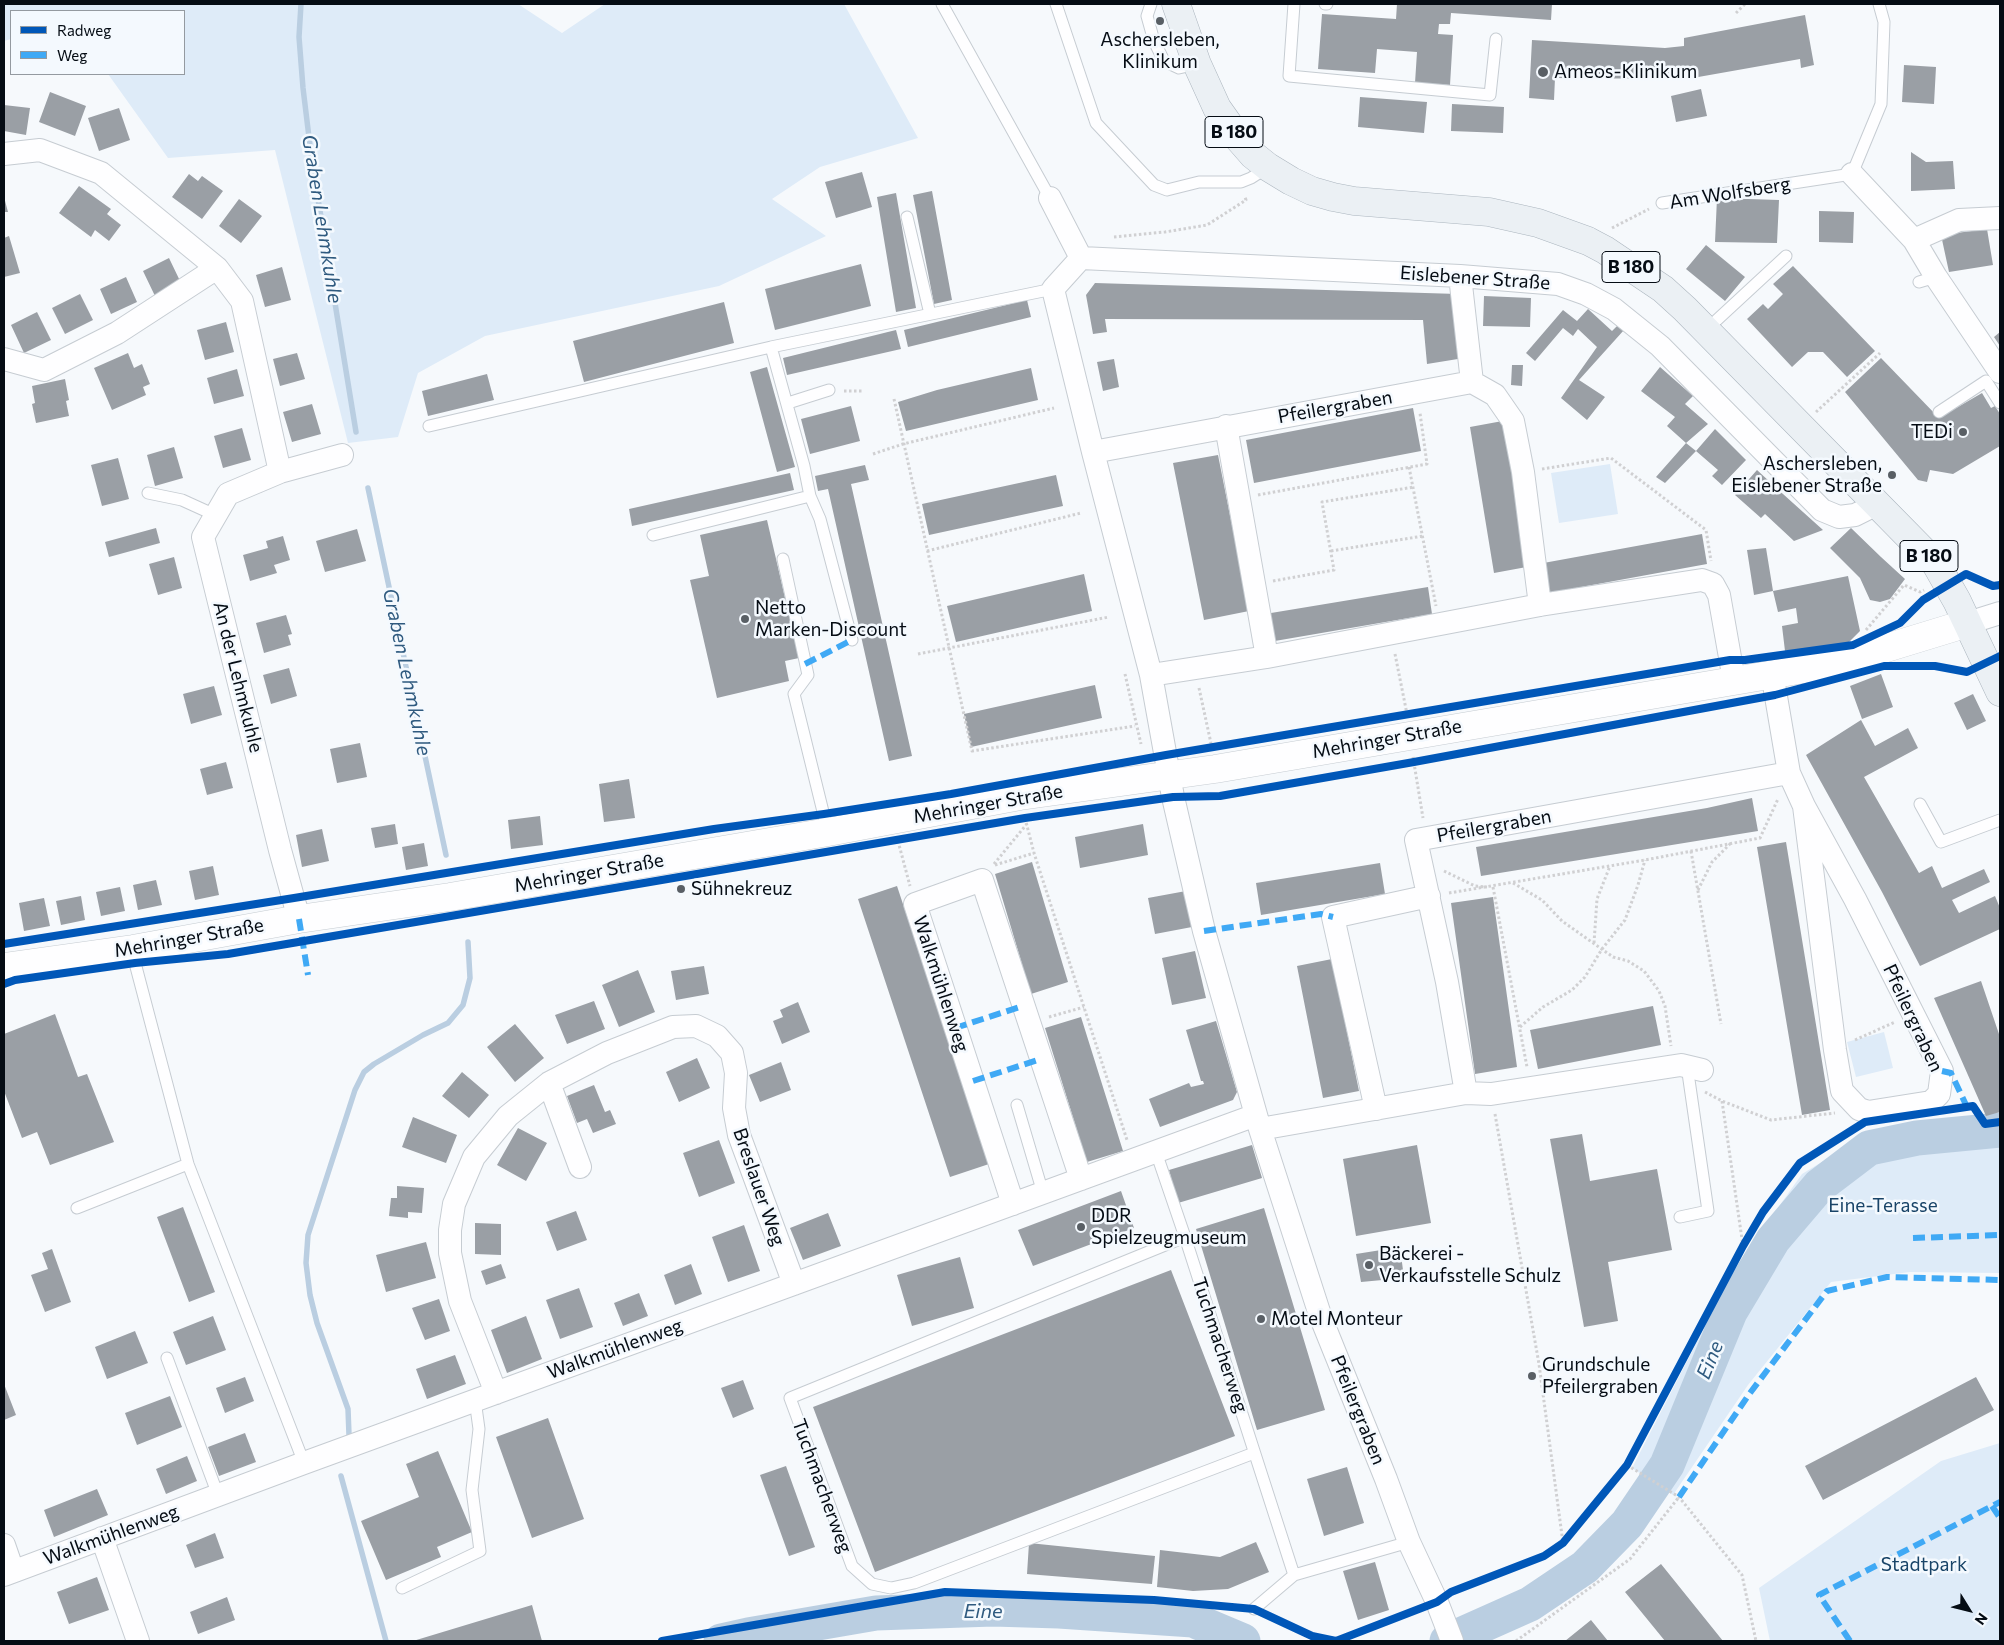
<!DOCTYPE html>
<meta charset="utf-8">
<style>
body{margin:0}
#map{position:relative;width:2004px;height:1645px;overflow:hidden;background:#f6f9fc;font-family:Commissioner,sans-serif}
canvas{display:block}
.frame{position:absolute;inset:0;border:5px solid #050c14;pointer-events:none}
.legend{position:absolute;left:10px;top:10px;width:175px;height:65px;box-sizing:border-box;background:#f4f9fe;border:1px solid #949aa0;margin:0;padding:6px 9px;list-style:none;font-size:15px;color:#050c14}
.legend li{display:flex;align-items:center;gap:10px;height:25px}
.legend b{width:25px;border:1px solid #949aa0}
.north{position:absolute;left:1944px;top:1585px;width:50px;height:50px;-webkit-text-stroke:4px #f4f9fe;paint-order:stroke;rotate:126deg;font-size:14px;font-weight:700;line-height:20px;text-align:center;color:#050c14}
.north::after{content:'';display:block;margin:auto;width:18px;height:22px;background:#050c14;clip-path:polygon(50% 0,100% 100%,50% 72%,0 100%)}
</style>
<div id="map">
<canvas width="2004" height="1645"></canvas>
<div class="frame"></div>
<ul class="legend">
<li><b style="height:6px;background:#0057b8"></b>Radweg</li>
<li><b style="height:6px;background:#3fa9f5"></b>Weg</li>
</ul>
<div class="north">N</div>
</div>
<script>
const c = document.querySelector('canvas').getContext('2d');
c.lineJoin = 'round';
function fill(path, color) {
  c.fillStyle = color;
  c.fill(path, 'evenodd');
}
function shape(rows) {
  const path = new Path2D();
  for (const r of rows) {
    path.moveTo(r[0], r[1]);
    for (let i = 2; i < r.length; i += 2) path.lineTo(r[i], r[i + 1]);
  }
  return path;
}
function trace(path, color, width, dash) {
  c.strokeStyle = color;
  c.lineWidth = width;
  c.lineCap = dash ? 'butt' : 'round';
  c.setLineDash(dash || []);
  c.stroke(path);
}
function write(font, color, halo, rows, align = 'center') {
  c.font = font + ' Commissioner,sans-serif';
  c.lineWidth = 5;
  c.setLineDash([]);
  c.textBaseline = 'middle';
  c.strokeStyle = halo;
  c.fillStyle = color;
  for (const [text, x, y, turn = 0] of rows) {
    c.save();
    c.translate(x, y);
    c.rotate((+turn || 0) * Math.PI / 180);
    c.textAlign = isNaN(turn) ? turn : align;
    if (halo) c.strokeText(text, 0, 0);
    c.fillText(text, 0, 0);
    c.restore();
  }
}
fill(shape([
 [4,4,518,4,562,33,605,4,844,4,918,138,820,167,772,199,826,236,719,286,485,336,418,373,398,437,348,443,275,150,168,158,108,74,184,74,184,11,11,11,11,39,4,41],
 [1610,464,1618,514,1559,523,1551,473],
 [1884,1032,1893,1068,1856,1077,1847,1042],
 [2000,1134,2000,1273,1910,1272,1831,1282,1748,1385,1673,1495,1632,1468,1735,1268,1802,1174,1861,1138],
 [2000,1443,2000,1641,1770,1641,1759,1588,1941,1461]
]), '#deebf8');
trace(shape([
 [301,4,299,37,303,88,312,162,356,432],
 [368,488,446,855],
 [349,1435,348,1409,317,1323,310,1295,306,1263,308,1235,355,1090,364,1072,374,1064,423,1035,448,1023,463,1005,470,978,468,942],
 [341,1476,386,1641]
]), '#bacee1', 5.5);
trace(shape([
 [721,1641,748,1635,876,1613,993,1609,1059,1611,1193,1620,1243,1641],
 [1447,1641,1530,1604,1585,1567,1627,1524,1667,1465,1730,1312,1773,1240,1819,1186,1869,1148,1917,1138,2000,1130]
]), '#bacee1', 35);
fill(shape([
 [1397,4,1552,4,1551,20,1451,13,1450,24,1439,24,1438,34,1453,35,1450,85,1415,83,1417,52,1377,49,1375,73,1318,69,1322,14,1396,19],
 [1805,15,1814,65,1801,68,1800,59,1687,79,1555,78,1554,100,1529,98,1532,40,1665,48,1684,46,1684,38],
 [1904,65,1936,67,1934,104,1902,102],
 [1701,89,1707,116,1676,122,1671,96],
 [50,92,86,106,75,136,39,122],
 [1360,97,1427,102,1424,133,1358,127],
 [1452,104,1504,107,1503,133,1451,131],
 [4,105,30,108,26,135,4,131],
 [119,108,130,140,99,151,88,118],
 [1911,152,1926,162,1953,161,1955,189,1911,191],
 [862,172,872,207,836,218,825,182],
 [189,174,198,181,202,176,223,191,202,219,172,197],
 [79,186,111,209,107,214,121,225,109,241,95,230,91,237,59,213],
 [932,191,952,300,934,304,913,195],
 [896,193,916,308,896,312,877,197],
 [4,197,8,212,4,212],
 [1717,198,1779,200,1777,243,1715,242],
 [239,199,262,216,241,243,219,226],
 [1819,211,1854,212,1853,243,1819,242],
 [1987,229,1993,265,1949,272,1941,235],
 [9,236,20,273,4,277,4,238],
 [1706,245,1745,277,1725,301,1686,269],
 [169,258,181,283,155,296,143,271],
 [861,264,871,306,775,330,765,289],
 [1793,266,1875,351,1847,377,1823,352,1808,352,1792,367,1747,319,1763,304,1768,309,1783,294,1773,284],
 [282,267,291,300,265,307,256,275],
 [126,277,137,302,111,314,100,289],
 [1095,283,1458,294,1464,358,1427,364,1423,320,1105,319,1107,332,1093,334,1086,295],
 [80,294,93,320,65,334,52,308],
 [1484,296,1531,298,1530,327,1483,326],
 [1027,300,1031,317,908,347,904,330],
 [724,302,734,343,584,382,573,341],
 [1588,309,1612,331,1618,325,1624,330,1579,380,1605,397,1587,420,1561,398,1597,347,1578,329,1573,336,1563,328,1535,361,1526,353,1563,310,1577,321],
 [37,312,51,340,24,353,11,325],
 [226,322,234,352,205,360,197,330],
 [896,330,901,349,787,375,783,358],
 [2000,332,2000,346,1994,337],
 [128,353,134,368,142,364,150,384,143,387,146,395,112,410,94,368],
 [297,353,305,379,280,386,273,359],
 [1881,358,1939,418,1982,393,1991,408,1995,406,2000,414,2000,446,1953,474,1930,470,1927,482,1918,480,1845,392],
 [1114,359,1119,387,1103,391,1097,362],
 [1512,365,1523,365,1522,386,1511,385],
 [767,367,795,467,777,472,750,372],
 [1660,367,1693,396,1685,404,1708,424,1686,443,1696,451,1665,483,1656,477,1686,443,1667,426,1675,417,1641,391],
 [1031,368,1038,400,906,431,898,402,937,390],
 [237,369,244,396,214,404,207,378],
 [487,374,494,400,428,416,422,391],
 [65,379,69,400,66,401,69,416,36,423,32,404,35,403,32,386],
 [312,404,321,434,292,442,283,412],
 [851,406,860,441,810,454,801,419],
 [1413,408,1421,451,1254,483,1246,440],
 [1508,420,1532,566,1494,573,1470,427],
 [242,428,251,460,223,468,214,436],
 [1715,429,1746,460,1722,485,1712,476,1718,470,1696,451],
 [174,447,183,478,155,486,147,455],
 [1218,455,1249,611,1204,620,1173,463],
 [118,458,129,499,102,506,91,465],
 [865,465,869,480,851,484,912,756,889,761,828,489,818,491,815,476],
 [1757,470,1783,494,1823,530,1794,541,1765,514,1761,518,1735,495],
 [790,473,794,490,632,526,629,509],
 [1056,475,1063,506,929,535,922,504],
 [767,520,799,658,785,661,789,681,717,698,690,580,709,576,700,535],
 [156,528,160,543,109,557,105,542],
 [1851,528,1881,557,1905,579,1890,599,1880,602,1870,600,1860,578,1830,548],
 [357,529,366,561,325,572,316,541],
 [1702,534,1707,564,1543,594,1538,564],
 [283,536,290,560,274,565,277,573,250,581,243,555,268,548,266,541],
 [1766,548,1773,591,1754,595,1747,550],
 [174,557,182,588,158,595,149,564],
 [1084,574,1092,611,956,642,947,606],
 [1848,576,1860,631,1848,643,1785,651,1782,626,1798,623,1796,608,1778,612,1773,591],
 [1428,587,1432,614,1269,642,1265,614],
 [286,615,292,634,288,635,291,645,264,653,256,623],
 [289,668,297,696,271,704,263,675],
 [1881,674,1893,707,1862,719,1850,686],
 [1095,685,1102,718,971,747,964,714],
 [214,686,222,715,191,724,183,694],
 [1973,694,1986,721,1967,730,1954,703],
 [1861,720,1875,746,1908,728,1918,748,1864,777,1919,873,1932,866,1942,888,1984,869,1990,882,1952,900,1959,913,1995,896,2000,908,2000,929,1920,966,1882,892,1806,755],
 [360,743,367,777,337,783,330,749],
 [226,762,233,788,207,795,200,769],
 [629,779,635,818,604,822,599,784],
 [1752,798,1758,831,1481,876,1476,847,1707,808],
 [540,816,543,845,511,849,508,820],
 [395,824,398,844,375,848,371,828],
 [1143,824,1148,855,1080,868,1075,837],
 [322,829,329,861,302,867,296,835],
 [1786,842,1830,1110,1802,1115,1757,847],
 [424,843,428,866,406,870,402,847],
 [1032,862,1068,982,1031,994,995,874],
 [1380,863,1385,894,1261,915,1256,883],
 [213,866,219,895,195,900,189,871],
 [156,880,162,905,138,910,133,885],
 [897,886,989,1164,950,1177,858,899],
 [120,887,125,911,101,916,96,892],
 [1186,891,1192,927,1155,934,1148,898],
 [81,896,85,920,61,925,56,901],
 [1493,897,1517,1067,1475,1074,1451,903],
 [44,898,50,926,24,931,19,903],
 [1195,951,1206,998,1172,1005,1162,958],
 [1332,959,1359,1091,1323,1098,1297,966],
 [704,966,709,994,676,1000,671,971],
 [638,970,655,1012,619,1027,602,985],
 [1981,981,2000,1037,2000,1112,1986,1116,1934,998],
 [594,1001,605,1029,567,1044,555,1015],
 [798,1002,810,1032,782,1044,773,1021,783,1017,780,1010],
 [1653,1006,1661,1045,1538,1069,1530,1030],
 [55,1014,78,1077,87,1074,114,1142,50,1165,37,1132,22,1138,4,1091,4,1034],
 [1081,1017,1123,1151,1087,1162,1045,1028],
 [1216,1021,1237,1092,1233,1100,1160,1127,1149,1099,1189,1083,1191,1087,1204,1084,1203,1081,1201,1081,1186,1030],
 [515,1024,544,1058,515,1082,487,1047],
 [697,1058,710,1088,679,1102,666,1072],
 [781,1062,791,1090,760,1102,749,1075],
 [462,1072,489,1095,469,1118,442,1096],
 [594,1085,605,1112,610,1110,616,1124,593,1133,587,1119,577,1123,567,1096],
 [413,1117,457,1135,446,1163,402,1147],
 [518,1128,547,1143,526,1181,497,1165],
 [1582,1134,1590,1181,1657,1169,1672,1250,1608,1262,1618,1321,1584,1327,1550,1139],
 [719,1140,735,1183,699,1197,683,1153],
 [1252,1145,1262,1178,1178,1203,1169,1170],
 [1417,1145,1431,1223,1356,1236,1343,1159],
 [397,1186,424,1188,422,1213,408,1212,408,1218,389,1216,391,1198,397,1198],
 [1121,1191,1134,1228,1033,1266,1018,1230],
 [183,1207,215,1292,189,1302,157,1217],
 [1264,1208,1325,1410,1257,1430,1196,1229],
 [576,1211,587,1240,557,1251,546,1222],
 [828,1213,841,1246,803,1260,790,1228],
 [475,1223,501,1224,501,1255,475,1254],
 [744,1225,760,1271,728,1282,712,1237],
 [426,1242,436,1278,386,1292,376,1255],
 [1400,1247,1404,1278,1361,1282,1356,1254],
 [52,1249,71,1302,45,1312,31,1275,48,1269,42,1253],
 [960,1257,974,1308,912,1326,897,1275],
 [501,1264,506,1278,486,1285,481,1271],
 [691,1264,702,1294,675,1305,664,1275],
 [1171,1270,1235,1436,875,1572,813,1407],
 [579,1288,593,1327,560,1339,546,1300],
 [639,1293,648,1316,623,1326,614,1303],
 [439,1299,450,1331,425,1340,412,1308],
 [213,1316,226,1350,186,1365,173,1332],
 [526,1316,542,1359,507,1373,491,1330],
 [135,1331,148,1363,107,1379,95,1347],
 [455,1355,466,1384,427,1399,416,1369],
 [245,1377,254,1401,225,1413,216,1388],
 [1976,1377,1994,1410,1823,1500,1805,1466],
 [743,1380,754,1409,733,1418,721,1388],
 [4,1384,16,1415,4,1420],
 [170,1396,182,1427,137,1445,125,1413],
 [548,1418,584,1519,532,1538,496,1437],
 [245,1433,256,1462,219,1476,208,1447],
 [438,1451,472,1532,437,1547,441,1557,386,1580,361,1521,419,1497,406,1464],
 [187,1456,197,1481,166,1494,156,1469],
 [786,1466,815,1547,789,1556,760,1475],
 [1347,1467,1364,1523,1324,1536,1307,1479],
 [97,1489,108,1515,54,1537,44,1510],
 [215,1533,224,1558,195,1568,186,1545],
 [1256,1542,1269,1572,1228,1589,1193,1591,1157,1587,1160,1550,1220,1557],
 [1029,1543,1155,1556,1152,1584,1027,1574],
 [1375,1562,1389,1610,1358,1620,1343,1571],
 [1661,1564,1723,1641,1665,1641,1625,1592],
 [97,1577,109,1610,69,1624,57,1592],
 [227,1597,235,1620,198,1634,190,1612],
 [532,1605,542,1641,413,1641],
 [1591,1620,1608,1641,1565,1641]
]), '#9a9fa5');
const service = shape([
 [942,4,1050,198],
 [1056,4,1096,123,1154,185,1167,190,1199,182,1241,182,1251,178,1268,167],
 [1151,4,1147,16,1154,41,1164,61,1179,68,1197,64],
 [1294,4,1289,76,1490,95,1496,39],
 [1325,4,1327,4],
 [1662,203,1852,174,1881,104,1884,22,1879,4],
 [907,217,930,314],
 [1919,282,1936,277],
 [1706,330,1786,256],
 [771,347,804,466,810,496,820,519,852,640],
 [788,403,829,390],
 [1939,412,1986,381,2000,403],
 [429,426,771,347,1053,289],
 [148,493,182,500,215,515],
 [653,535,810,496],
 [783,559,808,675,794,694,828,832],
 [1920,804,1941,842,2000,820],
 [133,949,135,963,188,1164,304,1463],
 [1017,1105,1043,1193],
 [1156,1152,1185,1237,1294,1575,1409,1542],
 [77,1208,188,1164],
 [1680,1217,1708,1211,1687,1066],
 [1185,1237,790,1398,852,1566,872,1584,891,1588,914,1583,1254,1453],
 [167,1358,218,1495],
 [402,1588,480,1551,472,1490,479,1429,475,1400],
 [1254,1609,1294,1575]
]);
const minor = shape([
 [4,154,40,150,101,173,217,268,242,301,280,472,228,494,203,537,280,850,299,919],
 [1852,174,1914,240,1936,277,2000,372],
 [1050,198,1081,258],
 [1914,240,1959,220,2000,218],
 [1081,258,1053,289,1093,452,1151,675,1173,797,1204,931,1260,1129,1321,1318,1386,1479,1409,1542,1437,1602,1452,1641],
 [1081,258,1460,276,1558,284,1586,294,1614,309,1660,346,1822,510,1839,517,1855,515,1865,510,1874,501],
 [1460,276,1472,382],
 [4,359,44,370,117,333,217,268],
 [1472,382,1495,395,1513,421,1523,472,1540,605],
 [1226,426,1267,657],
 [1093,452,1472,382],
 [280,472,342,455],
 [1968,623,2000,613],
 [1772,673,1789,773,1804,806,1835,1050,1842,1091,1859,1109,1868,1112,1931,1102,1939,1094,1942,1071,1855,899,1804,806],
 [1151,675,1267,657,1540,605,1702,580,1713,584,1719,595,1734,680],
 [549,1083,580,1167],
 [1466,1093,1447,982,1416,840,1789,773],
 [1376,1109,1333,917,1429,896],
 [1260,1129,1466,1093,1491,1094,1681,1065,1702,1070],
 [1013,1204,915,904,982,880,1081,1179],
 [496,1393,460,1301,450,1253,450,1230,454,1204,474,1157,508,1116,549,1083,607,1053,673,1027,696,1026,717,1036,732,1053,736,1073,734,1108,739,1135,794,1284],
 [102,1538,138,1641],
 [4,1545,13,1571],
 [4,1575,304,1463,1256,1115]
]);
const secondary = shape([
 [4,967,133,949,299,919,450,897,828,832,1020,796,1215,769,1816,667,1860,656,1968,623]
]);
const primary = shape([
 [1176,4,1197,64,1217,108,1239,139,1253,155,1268,167,1291,181,1312,191,1333,197,1354,201,1489,212,1538,223,1588,241,1605,250,1663,289,1685,309,1936,564,1957,601,2000,692]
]);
trace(service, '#c6ccd2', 13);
trace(minor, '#c6ccd2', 24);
trace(secondary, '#c6ccd2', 29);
trace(primary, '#abb5be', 29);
trace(shape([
 [1736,13,1745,4],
 [1612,228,1649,209],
 [1114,237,1165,232,1207,225,1246,200,1245,197],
 [844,391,863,391],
 [894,399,972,751,1135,726],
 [1816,412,1880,353],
 [873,454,903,444,1054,408],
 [1409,467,1436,606],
 [1542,469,1611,458,1706,530,1711,561],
 [1258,495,1427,464,1420,413],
 [927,551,1081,513],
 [1331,551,1423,536],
 [1273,581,1334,570,1322,502,1414,487],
 [1866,630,1904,585,1920,592,1924,590],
 [918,654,1109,617],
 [1395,654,1407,714],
 [1125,674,1141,744],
 [1199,688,1212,748],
 [1413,757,1423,818],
 [1025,818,1034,853,1127,1140],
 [898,841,910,886],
 [1691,851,1721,1024],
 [994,864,1026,825],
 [995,865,1034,853],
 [1444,871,1475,886,1487,887],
 [1513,883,1542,900,1562,921,1613,957,1628,961,1644,971,1659,991,1665,1006,1671,1046],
 [1493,887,1527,1067],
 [1698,890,1712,862,1731,843],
 [1449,893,1645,860,1760,838,1778,799],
 [1594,943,1597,899,1610,866],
 [1049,1017,1084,1007],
 [1520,1027,1543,1007,1572,990,1585,977,1602,949,1625,920,1638,885,1645,860],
 [1855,1040,1895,1022],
 [1705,1092,1722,1101,1771,1120,1835,1113],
 [1722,1101,1743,1246],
 [1495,1114,1539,1364,1563,1543],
 [1627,1465,1679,1497,1742,1575,1756,1641],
 [1516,1641,1630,1559,1679,1497]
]), '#d0d0d2', 3, [2.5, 2.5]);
trace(service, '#fefeff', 11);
trace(minor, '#fefeff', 22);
trace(secondary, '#fefeff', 28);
trace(primary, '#ebf0f4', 28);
trace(shape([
 [805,664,852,640],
 [299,919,308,975],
 [1204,931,1321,914,1333,917],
 [955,1028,1023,1006],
 [1942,1071,1951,1073,1967,1107],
 [973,1081,1041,1059],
 [1913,1238,2000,1235],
 [1679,1497,1750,1393,1827,1291,1887,1277,2000,1280],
 [1992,1506,2000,1518],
 [1850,1641,1819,1595,2000,1502]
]), '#3fa9f5', 6, [12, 6]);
trace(shape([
 [4,944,294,898,714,829,824,814,951,794,1166,755,1730,660,1745,660,1853,645,1900,623,1923,600,1966,574,1993,586,2000,585],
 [4,984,15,980,135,963,228,954,1025,818,1173,797,1220,796,1414,762,1775,695,1884,666,1935,666,1967,672,2000,656],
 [662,1641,945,1592,1154,1600,1254,1609,1312,1636,1336,1641,1437,1602,1451,1592,1544,1556,1563,1543,1627,1465,1743,1246,1763,1212,1800,1163,1865,1122,1973,1106,1985,1124,2000,1122]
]), '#0057b8', 8);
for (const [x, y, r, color] of [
 [1160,21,5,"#595f65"],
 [1543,72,6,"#595f65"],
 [1963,432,5,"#595f65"],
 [1892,475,5,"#595f65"],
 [745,619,5,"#595f65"],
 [681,889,5,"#595f65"],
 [1081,1227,5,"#595f65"],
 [1369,1265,5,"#595f65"],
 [1261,1319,5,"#595f65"],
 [1532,1376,5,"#595f65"]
]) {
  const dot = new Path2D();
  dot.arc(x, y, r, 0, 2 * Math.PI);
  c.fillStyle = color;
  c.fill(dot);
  trace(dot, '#f4f9fe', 2);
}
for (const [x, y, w] of [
 [1234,132,58],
 [1631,267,58],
 [1929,556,58]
]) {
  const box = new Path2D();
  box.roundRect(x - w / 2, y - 15.5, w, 31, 4);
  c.fillStyle = '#f4f9fe';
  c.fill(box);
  trace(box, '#050c14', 1);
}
write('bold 18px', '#050c14', null, [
 ["B 180",1234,132],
 ["B 180",1631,267],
 ["B 180",1929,556]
]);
write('19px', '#050c14', '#f4f9fe', [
 ["Aschersleben,",1160,40,"center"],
 ["Klinikum",1160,62,"center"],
 ["Ameos-Klinikum",1554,72],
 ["TEDi",1953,432,"right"],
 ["Aschersleben,",1882,464,"right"],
 ["Eislebener Straße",1882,486,"right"],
 ["Netto",755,608],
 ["Marken-Discount",755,630],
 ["Sühnekreuz",691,889],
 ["DDR",1091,1216],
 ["Spielzeugmuseum",1091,1238],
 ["Bäckerei -",1379,1254],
 ["Verkaufsstelle Schulz",1379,1276],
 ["Motel Monteur",1271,1319],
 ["Grundschule",1542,1365],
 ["Pfeilergraben",1542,1387]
], 'left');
write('19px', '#050c14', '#f4f9fe', [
 ["Am Wolfsberg",1730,193,-9],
 ["Eislebener Straße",1475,278,4],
 ["Pfeilergraben",1335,407,-10],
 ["An der Lehmkuhle",238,677,76],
 ["Mehringer Straße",1387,739,-10],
 ["Mehringer Straße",988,804,-10],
 ["Pfeilergraben",1494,826,-10],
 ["Mehringer Straße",589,873,-10],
 ["Mehringer Straße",189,938,-10],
 ["Walkmühlenweg",941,984,72],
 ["Pfeilergraben",1913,1018,65],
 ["Breslauer Weg",759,1187,71],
 ["Tuchmacherweg",1220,1345,72],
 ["Walkmühlenweg",615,1349,-20],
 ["Pfeilergraben",1358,1410,68],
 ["Tuchmacherweg",822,1486,70],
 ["Walkmühlenweg",111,1535,-20]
]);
write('19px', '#194468', '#f4f9fe', [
 ["Eine-Terasse",1883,1206],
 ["Stadtpark",1924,1565]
]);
write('italic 20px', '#2f5a7f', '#f4f9fe', [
 ["Graben Lehmkuhle",322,219,81],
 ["Graben Lehmkuhle",407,672,78],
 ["Eine",1710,1360,-68],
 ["Eine",983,1611]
]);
</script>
